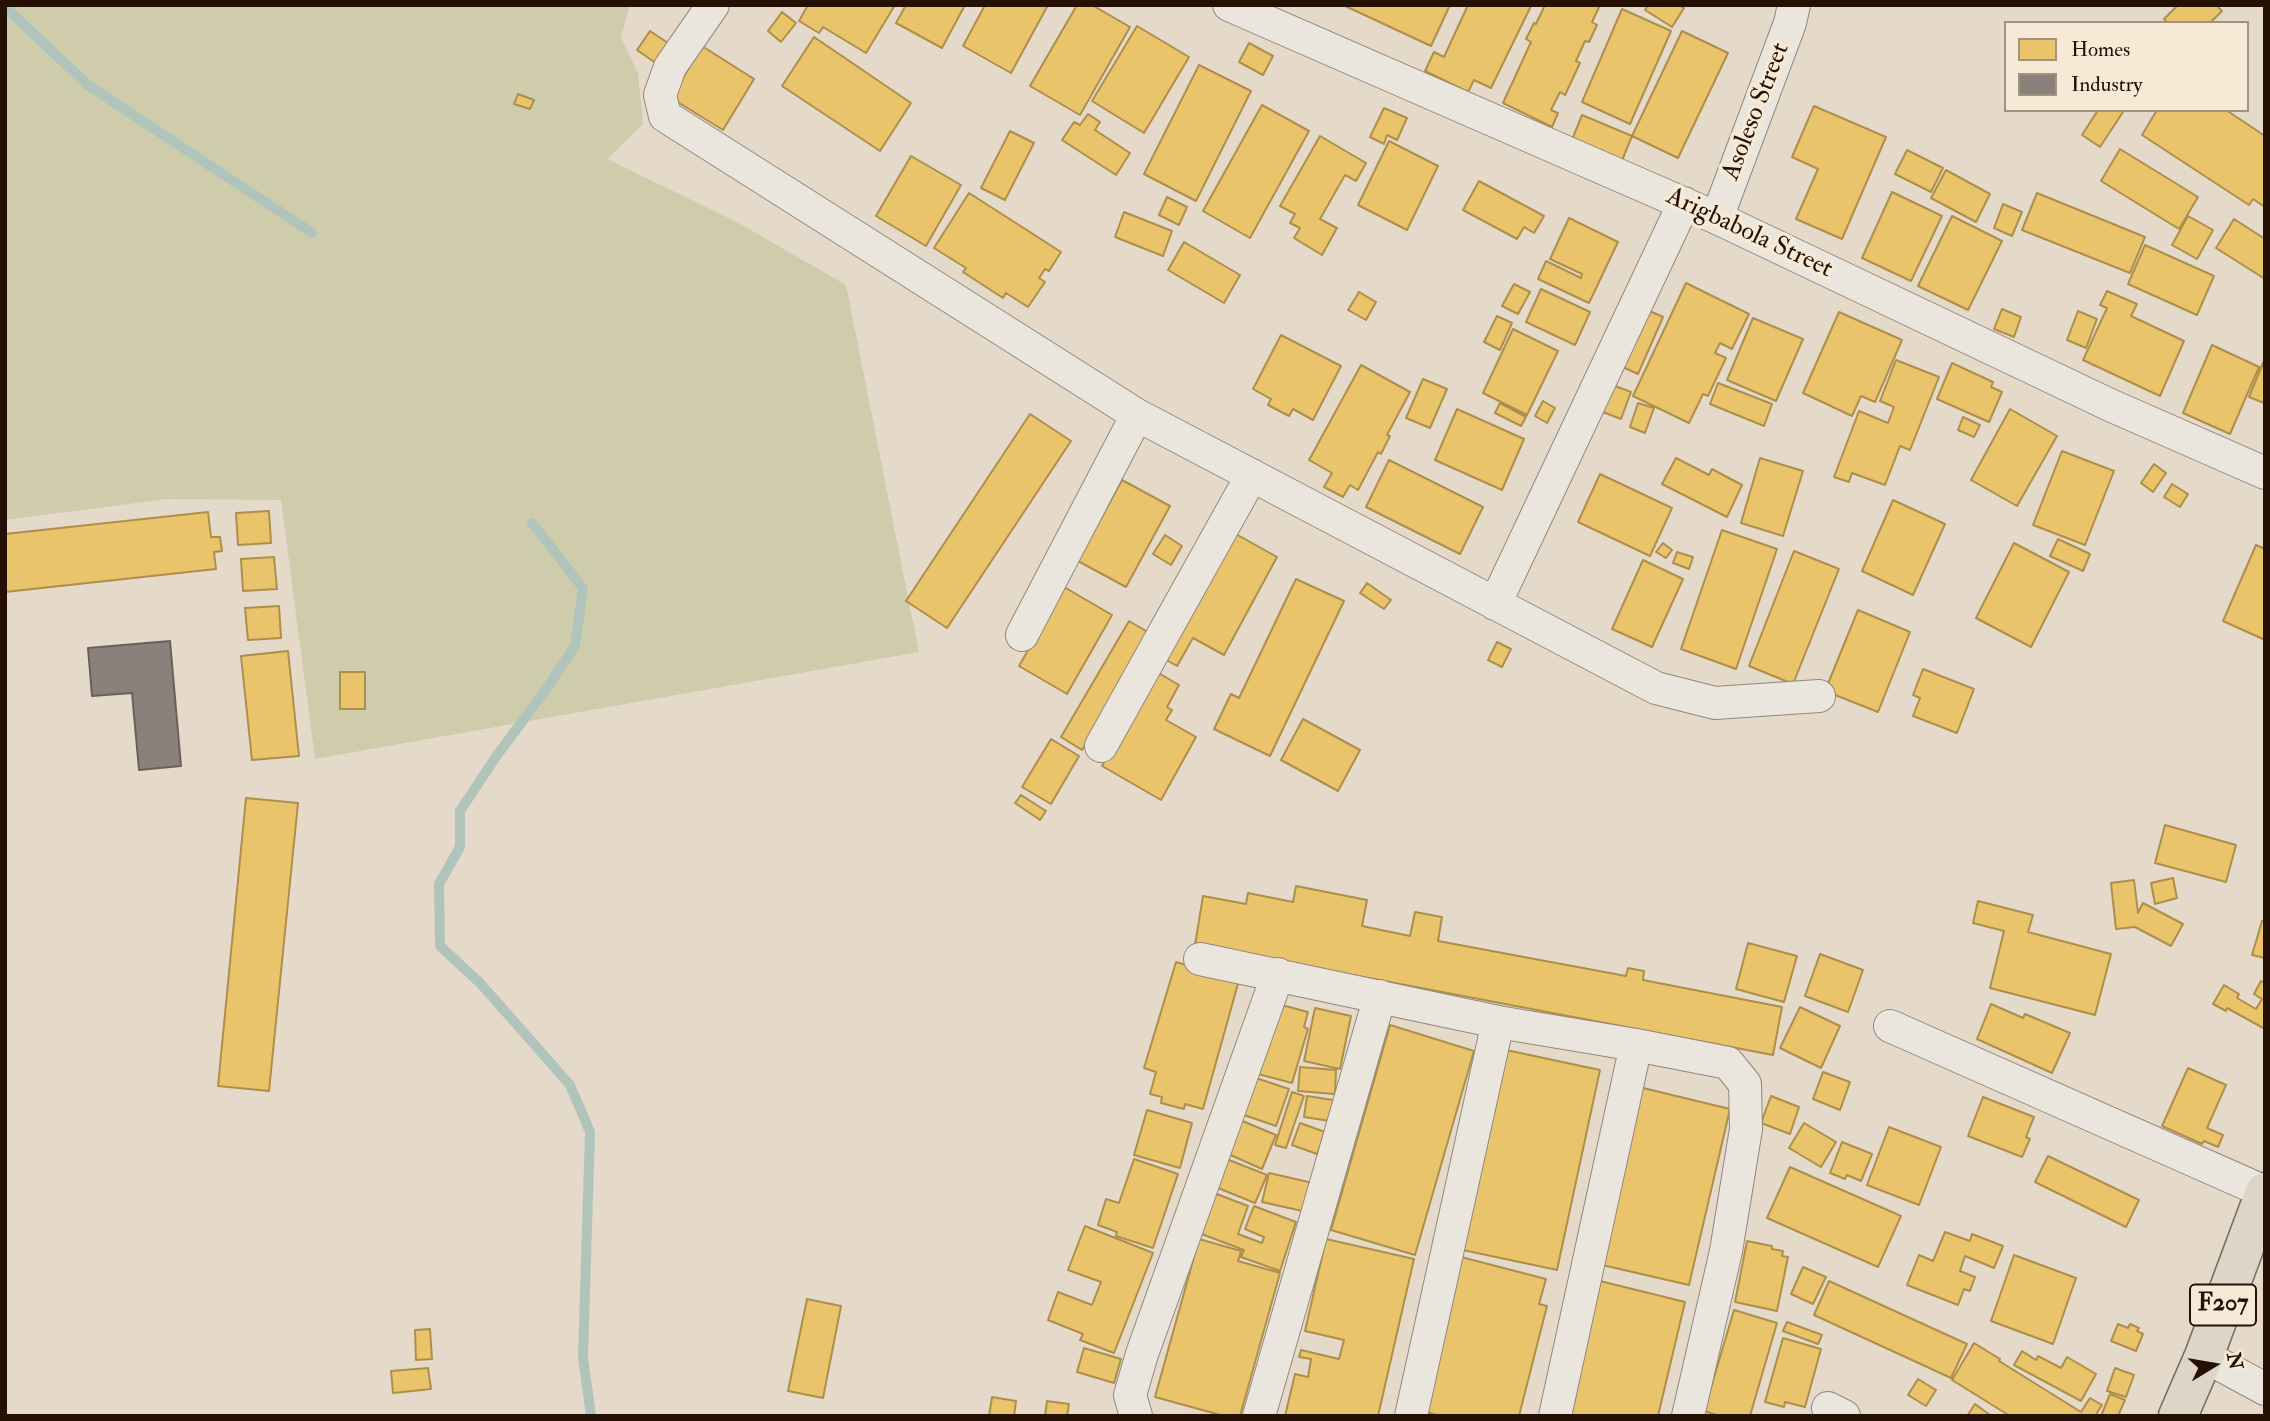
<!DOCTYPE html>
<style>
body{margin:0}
#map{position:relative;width:2270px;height:1421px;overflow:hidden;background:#e5daca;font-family:"IM FELL Double Pica",serif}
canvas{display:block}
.frame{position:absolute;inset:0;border:7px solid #251103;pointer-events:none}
.legend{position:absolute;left:2004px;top:21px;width:245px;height:91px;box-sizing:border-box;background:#f6e9d5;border:2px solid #a29381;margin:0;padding:9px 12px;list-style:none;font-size:21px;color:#251103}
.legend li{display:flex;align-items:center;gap:14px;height:35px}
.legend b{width:35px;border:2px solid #a29381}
.north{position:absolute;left:2179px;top:1330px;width:70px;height:70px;-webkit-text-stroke:5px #f6e9d5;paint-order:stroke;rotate:79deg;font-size:19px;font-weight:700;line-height:28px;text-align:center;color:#251103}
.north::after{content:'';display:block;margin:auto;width:24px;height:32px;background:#251103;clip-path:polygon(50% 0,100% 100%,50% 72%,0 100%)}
</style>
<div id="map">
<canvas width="2270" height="1421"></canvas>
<div class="frame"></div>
<ul class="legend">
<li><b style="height:19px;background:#e9c46a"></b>Homes</li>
<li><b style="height:19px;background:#8a817c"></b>Industry</li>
</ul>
<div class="north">N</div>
</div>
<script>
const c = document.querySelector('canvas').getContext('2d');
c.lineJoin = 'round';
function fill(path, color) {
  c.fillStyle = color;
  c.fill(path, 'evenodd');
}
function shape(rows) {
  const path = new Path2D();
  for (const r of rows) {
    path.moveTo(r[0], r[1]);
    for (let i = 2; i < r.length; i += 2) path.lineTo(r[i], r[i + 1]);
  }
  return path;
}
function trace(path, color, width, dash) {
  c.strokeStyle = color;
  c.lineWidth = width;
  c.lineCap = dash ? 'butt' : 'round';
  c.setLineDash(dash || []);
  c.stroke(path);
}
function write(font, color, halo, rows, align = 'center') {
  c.font = font + ' "IM FELL Double Pica",serif';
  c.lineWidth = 7;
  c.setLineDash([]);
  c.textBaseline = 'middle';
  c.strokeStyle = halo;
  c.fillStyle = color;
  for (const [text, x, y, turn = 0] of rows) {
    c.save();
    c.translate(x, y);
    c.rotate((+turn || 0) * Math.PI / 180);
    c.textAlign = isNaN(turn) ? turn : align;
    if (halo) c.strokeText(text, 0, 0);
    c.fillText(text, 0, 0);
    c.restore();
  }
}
fill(shape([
 [5,5,630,5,621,38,638,73,643,124,607,159,737,222,846,285,919,652,315,759,281,500,167,499,5,520]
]), '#ceccab');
const homes = shape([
 [808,5,895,5,866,53,823,27,819,33,799,21,808,5],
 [906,5,965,5,942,48,896,23,906,5],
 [985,5,1048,5,1011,73,963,46,985,5],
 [1077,5,1092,5,1130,27,1080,115,1030,86,1077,5],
 [1343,5,1450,5,1431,46,1343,5],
 [1468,5,1531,6,1491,88,1474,80,1468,92,1425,71,1434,52,1444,57,1468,5],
 [1545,5,1600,5,1592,22,1597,25,1589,42,1585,41,1576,61,1580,63,1565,95,1560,92,1551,110,1558,113,1552,127,1503,103,1531,42,1526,39,1534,23,1536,24,1545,5],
 [1648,5,1679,5,1684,8,1672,27,1645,10,1648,5],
 [2178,5,2216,5,2222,11,2210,23,2168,23,2164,19,2178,5],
 [1622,9,1671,31,1630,124,1582,102,1622,9],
 [782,12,796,23,781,42,768,31,782,12],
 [1137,26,1189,57,1144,133,1092,101,1137,26],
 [650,31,674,47,660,66,637,50,650,31],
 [1682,31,1728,53,1678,158,1632,136,1682,31],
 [814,37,911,103,880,151,782,86,814,37],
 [1249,43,1273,56,1263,75,1239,62,1249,43],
 [702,46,754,79,723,130,671,98,702,46],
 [1199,65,1251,91,1196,201,1144,174,1199,65],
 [518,94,534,100,530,109,514,104,518,94],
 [1262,105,1309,131,1250,238,1203,211,1262,105],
 [1814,106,1886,137,1842,239,1796,219,1818,169,1792,157,1814,106],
 [1384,108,1407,118,1397,140,1387,135,1384,144,1370,137,1384,108],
 [2098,110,2120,110,2123,112,2100,147,2082,135,2098,110],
 [2157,110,2226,110,2265,136,2265,207,2253,199,2249,205,2142,135,2157,110],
 [1088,114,1100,122,1095,130,1130,153,1116,175,1062,140,1074,122,1080,125,1088,114],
 [1582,115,1632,136,1619,168,1569,147,1582,115],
 [1010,131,1034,143,1005,200,981,188,1010,131],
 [1320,136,1366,163,1356,181,1345,175,1320,219,1337,228,1322,255,1294,238,1300,228,1290,223,1295,214,1280,206,1320,136],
 [1389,141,1438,166,1407,230,1358,205,1389,141],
 [2120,149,2198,197,2179,229,2101,181,2120,149],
 [1907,150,1943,168,1931,192,1895,174,1907,150],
 [911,156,961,185,926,246,876,216,911,156],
 [1946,170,1990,194,1976,222,1931,198,1946,170],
 [1479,181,1544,216,1534,233,1524,227,1517,239,1463,210,1479,181],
 [1892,192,1942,216,1911,281,1862,258,1892,192],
 [969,193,1061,252,1049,271,1045,269,1039,278,1045,282,1028,307,1006,293,1003,298,963,272,966,268,934,248,969,193],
 [2037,193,2145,237,2130,273,2022,230,2037,193],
 [1167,197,1187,207,1179,225,1159,215,1167,197],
 [2003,204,2022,212,2012,236,1994,228,2003,204],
 [1124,212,1172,231,1163,256,1115,237,1124,212],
 [1952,216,2002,241,1968,310,1918,286,1952,216],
 [2188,216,2213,230,2197,259,2172,245,2188,216],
 [1569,218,1618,242,1589,303,1538,279,1546,261,1581,278,1582,274,1550,259,1569,218],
 [2234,219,2265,239,2265,279,2216,248,2234,219],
 [1184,242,1240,275,1224,303,1168,270,1184,242],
 [2145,245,2214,276,2197,315,2128,284,2145,245],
 [1686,283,1749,314,1732,349,1720,343,1715,353,1726,358,1708,396,1703,394,1689,423,1633,396,1686,283],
 [1514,284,1530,292,1518,314,1502,306,1514,284],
 [1541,289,1590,312,1575,345,1526,322,1541,289],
 [2107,291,2137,304,2131,316,2184,341,2160,396,2083,360,2107,308,2100,305,2107,291],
 [1359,292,1376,302,1366,320,1348,310,1359,292],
 [1641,307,1663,317,1638,374,1616,364,1641,307],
 [2002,309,2021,317,2014,337,1994,329,2002,309],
 [2078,311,2097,319,2086,348,2067,340,2078,311],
 [1839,312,1902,340,1875,402,1861,396,1852,416,1803,393,1839,312],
 [1497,316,1512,323,1500,350,1484,342,1497,316],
 [1753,318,1803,339,1776,401,1727,380,1753,318],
 [1513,329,1558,351,1527,415,1483,393,1513,329],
 [1281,335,1341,366,1313,420,1293,409,1289,416,1268,405,1271,399,1253,389,1281,335],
 [2212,345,2259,367,2230,434,2183,413,2212,345],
 [2265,358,2265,400,2264,403,2249,397,2265,358],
 [1896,360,1939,377,1910,450,1900,446,1885,485,1852,473,1849,482,1834,477,1859,411,1888,423,1894,407,1880,401,1896,360],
 [1952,363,1993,382,1991,387,2002,392,1989,422,1937,399,1952,363],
 [1361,365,1410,392,1387,435,1390,436,1381,454,1378,452,1358,490,1350,485,1343,497,1324,487,1332,473,1309,460,1361,365],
 [1423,379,1447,389,1430,428,1406,418,1423,379],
 [1718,383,1772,404,1764,426,1710,404,1718,383],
 [1610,384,1631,392,1621,419,1600,411,1610,384],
 [1543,401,1555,408,1547,423,1535,416,1543,401],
 [1500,403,1526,417,1521,426,1495,413,1500,403],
 [1638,403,1654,408,1645,433,1630,427,1638,403],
 [1457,409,1524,439,1502,490,1435,460,1457,409],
 [2010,409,2057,436,2017,506,1971,480,2010,409],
 [1030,414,1071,441,947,628,906,601,1030,414],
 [1963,417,1980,425,1974,437,1958,430,1963,417],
 [2062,451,2114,471,2085,545,2033,525,2062,451],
 [1676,458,1709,475,1712,469,1742,485,1727,517,1662,484,1676,458],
 [1760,458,1803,471,1783,536,1741,523,1760,458],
 [1389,460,1483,507,1460,554,1366,507,1389,460],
 [2154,464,2166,473,2153,492,2141,483,2154,464],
 [1600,474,1672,508,1650,556,1578,522,1600,474],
 [1122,480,1170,506,1126,587,1078,561,1122,480],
 [2172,484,2188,494,2180,507,2164,497,2172,484],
 [1893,500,1945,524,1913,595,1862,571,1893,500],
 [269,511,271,543,238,545,236,513,269,511],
 [208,512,211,537,220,537,222,551,214,552,216,569,5,592,5,534,208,512],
 [1722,530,1777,549,1736,669,1681,649,1722,530],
 [1234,533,1277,557,1224,655,1193,638,1177,666,1159,656,1234,533],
 [1165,535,1182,546,1171,565,1153,554,1165,535],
 [2058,539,2090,554,2083,571,2050,556,2058,539],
 [1663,543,1672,550,1666,558,1656,552,1663,543],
 [2014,543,2069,572,2031,647,1976,618,2014,543],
 [2256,545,2265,549,2265,640,2223,621,2256,545],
 [1794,551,1839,569,1793,684,1749,666,1794,551],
 [1677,552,1693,557,1689,569,1673,563,1677,552],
 [274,557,277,589,243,591,241,559,274,557],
 [1643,560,1683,579,1652,647,1612,629,1643,560],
 [1296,579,1344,601,1270,756,1214,729,1231,694,1239,698,1296,579],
 [1367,583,1391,600,1384,609,1360,593,1367,583],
 [1064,587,1112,615,1067,694,1019,666,1064,587],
 [279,606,281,638,248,640,245,608,279,606],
 [1858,610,1910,632,1878,712,1825,691,1858,610],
 [1129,621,1151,634,1082,750,1061,737,1129,621],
 [1497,642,1511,649,1502,667,1488,660,1497,642],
 [288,651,299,756,252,760,241,656,288,651],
 [1923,669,1974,689,1957,733,1913,716,1920,698,1913,695,1923,669],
 [1155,671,1179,685,1167,707,1172,710,1166,720,1196,737,1161,800,1102,766,1155,671],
 [340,672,365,672,365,709,340,709,340,672],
 [1303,719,1360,750,1338,791,1281,760,1303,719],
 [1051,739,1079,756,1051,804,1022,787,1051,739],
 [1021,795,1046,811,1040,820,1015,803,1021,795],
 [246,798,298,803,269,1091,218,1086,246,798],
 [2165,825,2236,845,2226,882,2155,863,2165,825],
 [2173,878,2177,898,2155,904,2151,883,2173,878],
 [2134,880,2138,913,2143,903,2183,924,2171,946,2135,927,2116,929,2111,883,2134,880],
 [1296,886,1367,900,1362,926,1410,936,1415,912,1442,917,1438,941,1626,976,1628,968,1644,971,1643,980,1782,1007,1773,1055,1195,945,1203,896,1246,904,1248,893,1293,902,1296,886],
 [1978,901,2033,915,2028,932,2111,954,2095,1015,1990,988,2004,931,1973,923,1978,901],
 [2262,921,2265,921,2265,958,2252,955,2262,921],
 [1748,943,1797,956,1784,1002,1736,989,1748,943],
 [1820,954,1863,970,1848,1012,1805,996,1820,954],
 [1176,962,1239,980,1203,1109,1185,1104,1184,1109,1161,1103,1162,1097,1150,1094,1156,1072,1144,1068,1176,962],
 [2261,981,2265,983,2265,1029,2227,1008,2226,1011,2213,1004,2224,985,2239,994,2237,998,2256,1009,2262,999,2254,994,2261,981],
 [1278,1004,1308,1012,1304,1027,1308,1029,1292,1083,1258,1074,1278,1004],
 [1991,1004,2023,1018,2025,1014,2070,1033,2052,1073,1977,1039,1991,1004],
 [1800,1007,1840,1026,1821,1068,1780,1048,1800,1007],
 [1315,1008,1351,1016,1340,1069,1304,1061,1315,1008],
 [1390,1025,1474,1051,1415,1255,1331,1230,1390,1025],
 [1506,1050,1600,1070,1557,1270,1463,1250,1506,1050],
 [1300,1067,1336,1070,1335,1094,1298,1091,1300,1067],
 [2188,1068,2226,1085,2207,1128,2223,1135,2218,1147,2204,1141,2202,1144,2162,1126,2188,1068],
 [1823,1072,1850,1082,1840,1110,1813,1099,1823,1072],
 [1256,1078,1289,1089,1276,1126,1244,1115,1256,1078],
 [1639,1087,1730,1109,1689,1285,1598,1264,1639,1087],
 [1292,1092,1304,1096,1286,1148,1275,1145,1292,1092],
 [1307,1096,1333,1100,1330,1121,1304,1117,1307,1096],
 [1771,1096,1799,1107,1790,1134,1761,1123,1771,1096],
 [1983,1097,2034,1117,2026,1137,2030,1139,2022,1157,1968,1136,1983,1097],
 [1147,1110,1192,1123,1180,1168,1134,1155,1147,1110],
 [1240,1120,1276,1135,1262,1169,1226,1153,1240,1120],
 [1300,1123,1325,1132,1317,1154,1292,1145,1300,1123],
 [1804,1123,1836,1142,1821,1167,1789,1148,1804,1123],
 [1889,1127,1941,1147,1919,1205,1867,1185,1889,1127],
 [1842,1142,1872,1154,1861,1181,1847,1175,1845,1179,1830,1173,1842,1142],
 [2048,1156,2139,1200,2126,1227,2035,1182,2048,1156],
 [1224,1158,1267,1175,1255,1203,1213,1186,1224,1158],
 [1134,1159,1178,1174,1153,1248,1116,1236,1117,1232,1098,1225,1106,1199,1119,1203,1134,1159],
 [1790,1167,1901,1216,1878,1267,1767,1218,1790,1167],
 [1269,1173,1313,1183,1307,1212,1262,1202,1269,1173],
 [1214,1193,1248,1206,1238,1234,1262,1243,1264,1237,1245,1229,1254,1206,1296,1222,1280,1271,1241,1257,1244,1250,1199,1233,1214,1193],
 [1085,1226,1153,1253,1114,1353,1080,1340,1083,1334,1048,1320,1058,1292,1092,1305,1101,1282,1068,1270,1085,1226],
 [1945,1232,1970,1241,1972,1234,2003,1246,1994,1268,1965,1256,1960,1271,1975,1277,1970,1291,1964,1289,1958,1305,1907,1285,1919,1255,1933,1261,1945,1232],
 [1199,1239,1241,1251,1238,1261,1280,1273,1240,1416,1224,1416,1155,1397,1199,1239],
 [1326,1239,1414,1259,1378,1416,1285,1416,1295,1374,1308,1377,1311,1359,1299,1357,1301,1350,1339,1359,1344,1340,1305,1331,1326,1239],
 [1747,1241,1772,1246,1772,1249,1783,1251,1782,1256,1788,1257,1777,1311,1735,1302,1747,1241],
 [2014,1255,2076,1278,2053,1344,1991,1321,2014,1255],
 [1461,1257,1546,1279,1539,1304,1547,1306,1519,1416,1440,1416,1423,1411,1461,1257],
 [1803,1267,1826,1277,1813,1304,1791,1294,1803,1267],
 [1596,1280,1685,1302,1658,1416,1564,1416,1596,1280],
 [1829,1281,1967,1344,1951,1378,1814,1315,1829,1281],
 [807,1299,841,1306,823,1398,788,1391,807,1299],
 [1734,1310,1777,1323,1750,1416,1720,1416,1704,1411,1734,1310],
 [1787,1322,1822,1335,1818,1344,1783,1331,1787,1322],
 [2118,1324,2128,1328,2130,1324,2139,1328,2137,1331,2143,1334,2136,1351,2111,1341,2118,1324],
 [430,1329,432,1359,416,1360,415,1330,430,1329],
 [1783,1338,1821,1349,1805,1407,1785,1402,1784,1407,1765,1402,1783,1338],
 [1974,1343,2000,1359,1999,1361,2081,1412,2090,1398,2102,1405,2095,1416,2010,1416,1952,1380,1974,1343],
 [1084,1348,1121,1359,1114,1383,1077,1372,1084,1348],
 [2022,1351,2036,1360,2038,1356,2061,1368,2067,1357,2096,1374,2081,1401,2014,1365,2022,1351],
 [428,1368,431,1389,393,1393,391,1371,428,1368],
 [2115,1368,2134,1375,2126,1397,2107,1391,2115,1368],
 [1918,1379,1936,1390,1926,1406,1908,1395,1918,1379],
 [2110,1394,2125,1400,2118,1416,2101,1416,2110,1394],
 [992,1397,1016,1401,1014,1416,989,1416,992,1397],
 [1047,1401,1069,1404,1067,1416,1045,1416,1047,1401],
 [1975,1404,1990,1415,1990,1416,1967,1416,1975,1404]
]);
fill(homes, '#e9c46a');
trace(homes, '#ae8e4b', 2);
const industry = shape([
 [170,641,181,766,139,770,132,693,92,696,88,648,170,641]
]);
fill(industry, '#8a817c');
trace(industry, '#6c5f58', 2);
trace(shape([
 [5,7,88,85,312,233],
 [532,523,583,588,575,646,545,691,495,758,460,811,460,847,439,884,440,946,480,983,570,1085,590,1132,583,1357,591,1416]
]), '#b1c4bb', 10);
const minor = shape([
 [713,5,670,67,660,95,665,116,1137,415,1656,688,1715,703,1819,696],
 [1229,5,1717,218,2110,405,2265,473],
 [1717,218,1790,23,1794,5],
 [1495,604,1684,203],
 [1022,635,1137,415],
 [1101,746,1252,475],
 [1200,959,1498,1022,1636,1045,1728,1063,1745,1084,1746,1129,1726,1251,1688,1416],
 [1890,1026,2265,1192],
 [2204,1356,2265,1389],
 [1828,1408,1844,1416],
 [1136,1416,1130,1395,1142,1354,1278,974],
 [1259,1416,1380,996],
 [1411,1416,1498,1022],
 [1555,1416,1636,1045]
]);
const major = shape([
 [2178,1416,2204,1356,2265,1192]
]);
trace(minor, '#91887d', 34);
trace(major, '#756d63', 41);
trace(minor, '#eae5dd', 32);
trace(major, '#ddd5c7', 38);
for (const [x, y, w] of [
 [2223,1305,66]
]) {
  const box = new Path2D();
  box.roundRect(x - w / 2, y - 20.5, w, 41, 5);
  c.fillStyle = '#f6e9d5';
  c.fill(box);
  trace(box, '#251103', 2);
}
write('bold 24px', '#251103', null, [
 ["F207",2223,1305]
]);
write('26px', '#251103', '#f6e9d5', [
 ["Asoleso Street",1757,112,-69],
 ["Arigbabola Street",1749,234,25]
]);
</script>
